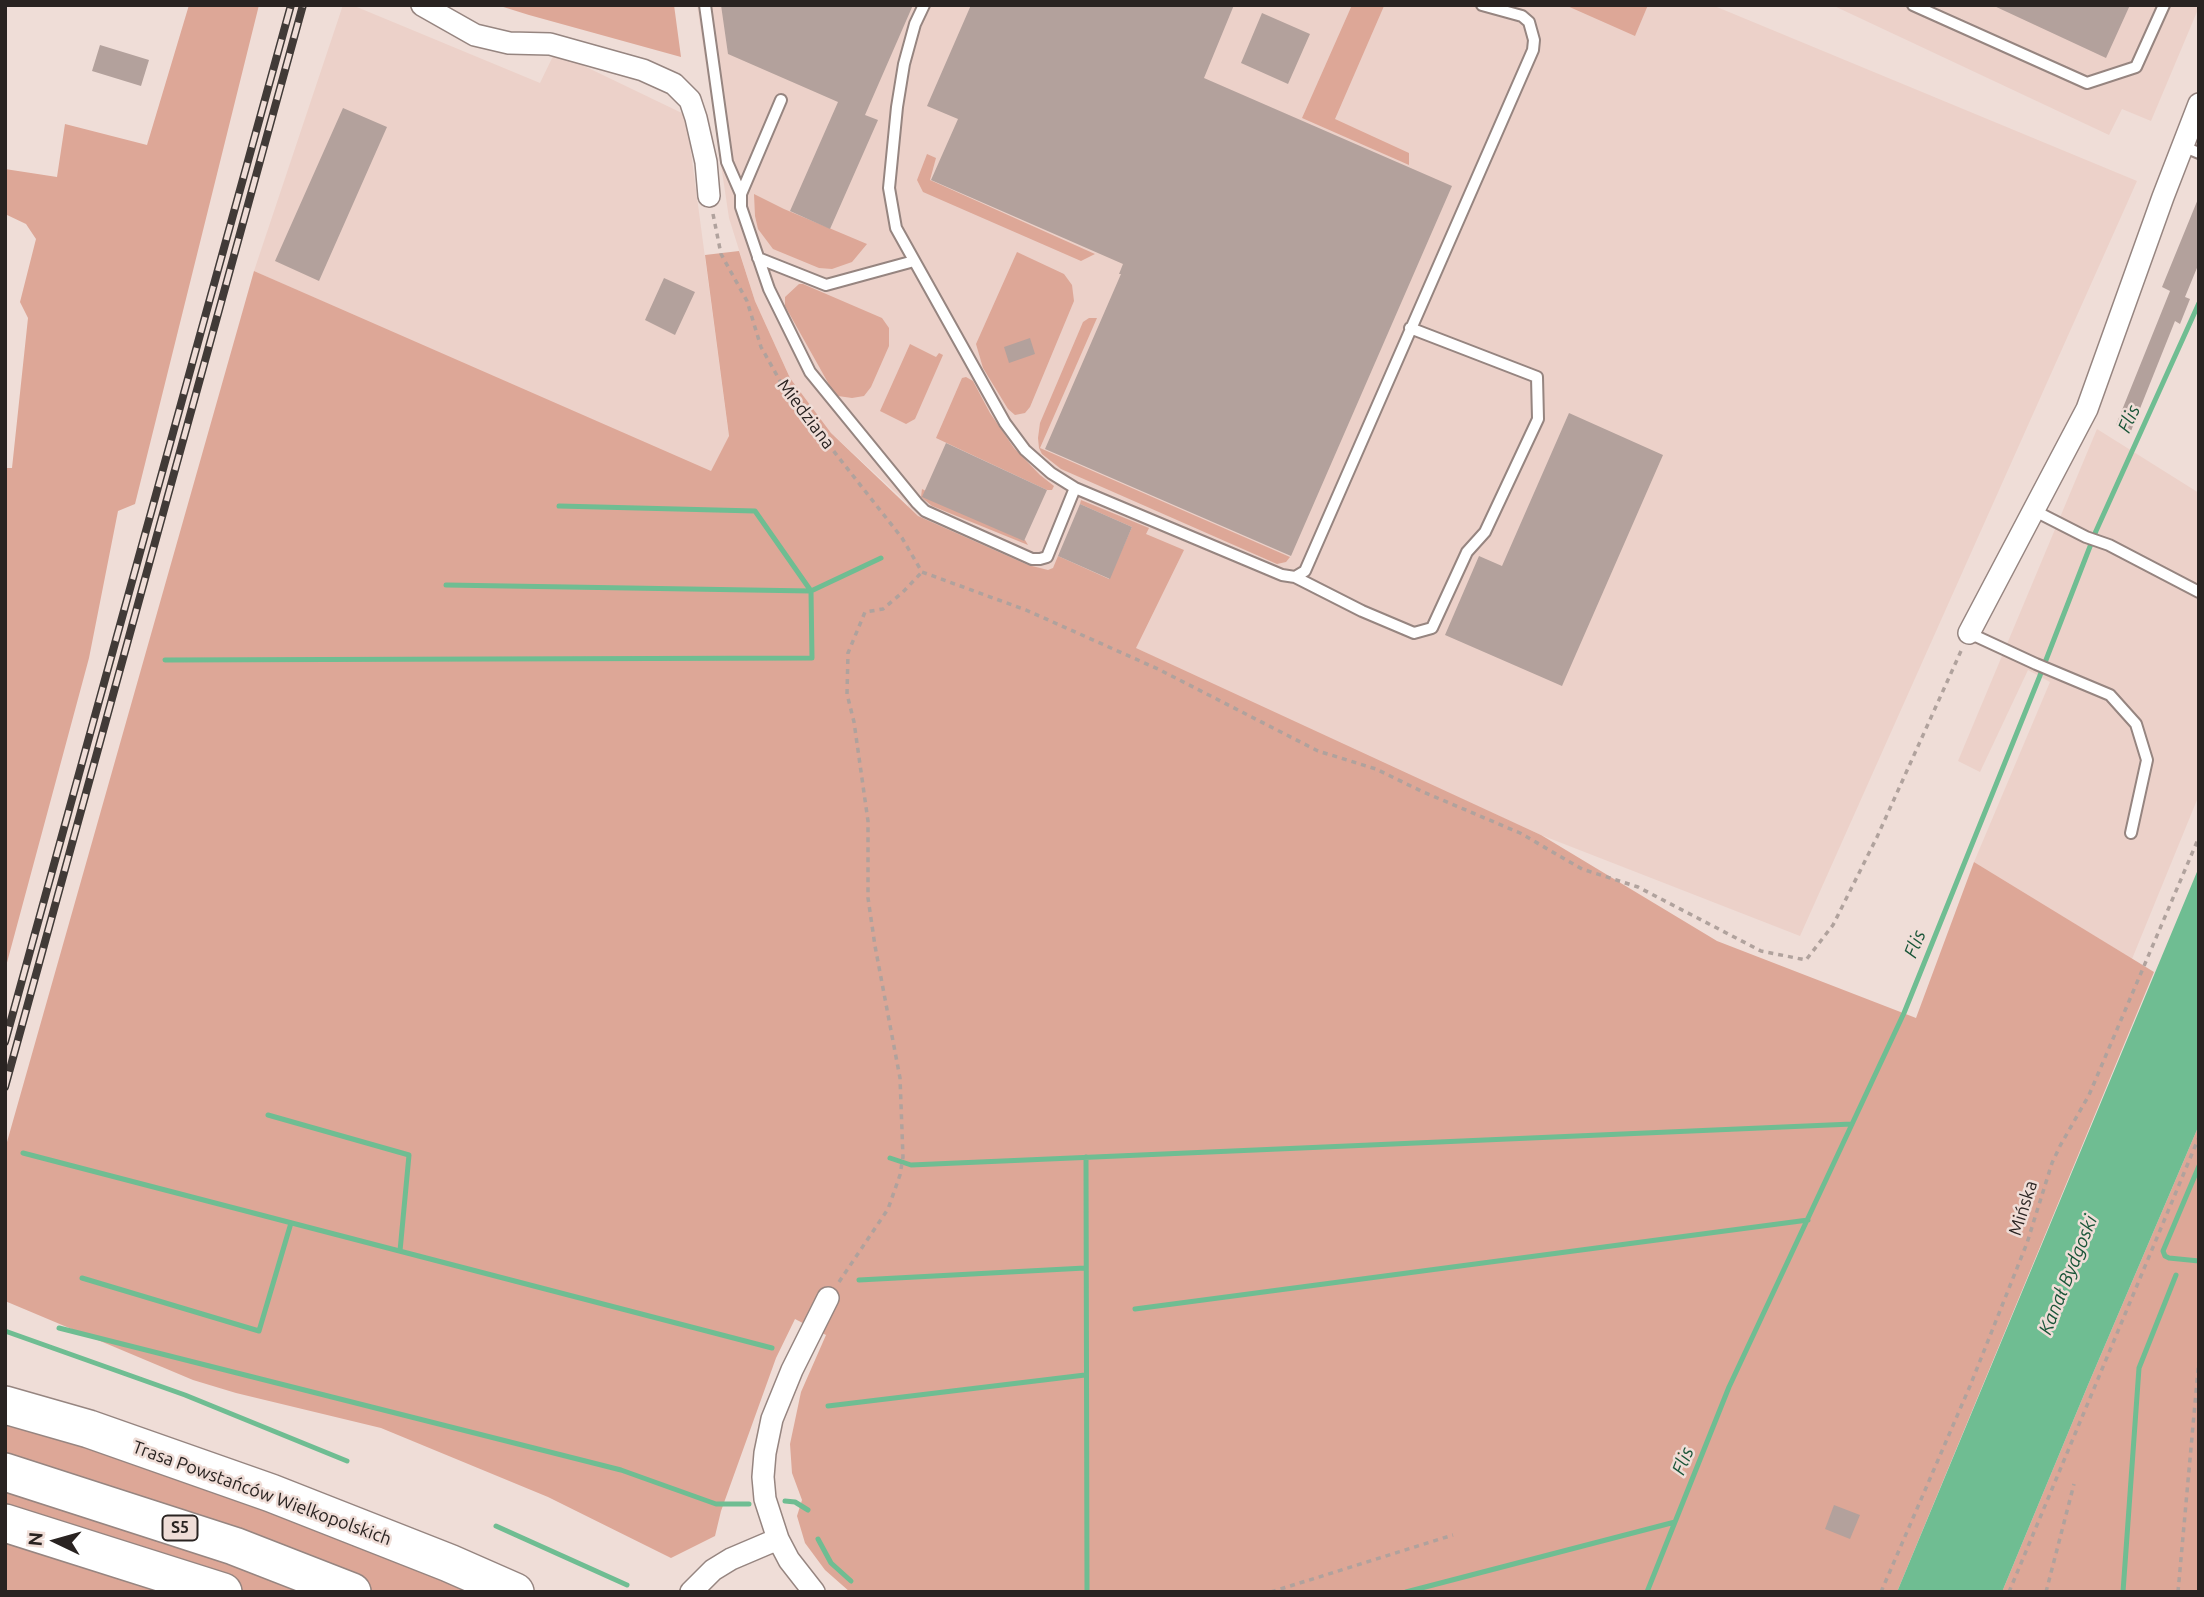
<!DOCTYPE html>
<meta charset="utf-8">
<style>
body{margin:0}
#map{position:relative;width:2204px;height:1597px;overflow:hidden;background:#efddd7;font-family:Ubuntu,sans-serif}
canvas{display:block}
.frame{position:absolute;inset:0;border:7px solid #292321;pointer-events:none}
.north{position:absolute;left:21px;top:1506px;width:70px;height:70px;-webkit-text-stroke:5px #efddd7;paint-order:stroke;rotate:275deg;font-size:19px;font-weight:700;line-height:28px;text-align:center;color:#292321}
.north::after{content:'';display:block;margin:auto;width:24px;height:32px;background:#292321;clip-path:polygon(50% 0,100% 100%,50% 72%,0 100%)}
</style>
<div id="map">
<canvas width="2204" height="1597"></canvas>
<div class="frame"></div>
<div class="north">N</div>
</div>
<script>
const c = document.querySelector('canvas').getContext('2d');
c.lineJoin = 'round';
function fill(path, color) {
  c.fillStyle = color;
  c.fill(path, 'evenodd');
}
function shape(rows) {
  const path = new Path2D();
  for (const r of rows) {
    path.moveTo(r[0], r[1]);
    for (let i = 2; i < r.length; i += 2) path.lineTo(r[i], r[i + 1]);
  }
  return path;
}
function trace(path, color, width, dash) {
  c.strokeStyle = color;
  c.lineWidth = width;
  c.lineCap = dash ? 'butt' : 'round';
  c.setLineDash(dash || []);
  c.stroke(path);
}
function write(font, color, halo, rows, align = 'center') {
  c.font = font + ' Ubuntu,sans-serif';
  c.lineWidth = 5;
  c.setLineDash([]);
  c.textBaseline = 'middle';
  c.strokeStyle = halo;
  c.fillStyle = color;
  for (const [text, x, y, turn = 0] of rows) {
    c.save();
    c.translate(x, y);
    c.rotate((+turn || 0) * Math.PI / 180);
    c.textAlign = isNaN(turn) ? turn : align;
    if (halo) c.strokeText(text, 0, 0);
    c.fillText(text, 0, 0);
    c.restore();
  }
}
fill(shape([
 [343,5,352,5,540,83,555,52,686,115,729,437,711,472,587,420,254,271],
 [697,5,1712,5,2137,181,1800,936,1541,835,1209,684,1136,648,913,521,907,503,831,433,790,378,755,301,729,218],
 [1832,5,2199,5,2199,7,2151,121,2122,109,2109,135],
 [2097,429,2199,493,2199,795,2132,959,1974,862,2050,682,2028,670,1980,772,1958,761]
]), '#ecd1c9');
fill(shape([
 [189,5,259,5,135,504,118,511,89,658,5,970,5,468,12,468,28,318,20,302,36,239,26,224,5,214,5,169,57,177,65,124,147,145],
 [497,5,674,5,681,57,529,15],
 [1352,5,1384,6,1335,119,1409,153,1409,165,1302,118],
 [1565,5,1648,5,1635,36],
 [927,154,936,158,930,180,1095,254,1081,261,923,192,917,180],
 [754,194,784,209,867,244,852,262,832,269,819,268,773,249,758,229,755,216],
 [739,251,755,301,790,378,831,433,918,516,1028,565,1048,570,1053,568,1058,556,1109,579,1132,527,1080,504,1081,500,1149,528,1146,534,1184,550,1136,648,1541,835,1717,941,1916,1018,1974,862,2154,972,1897,1592,850,1592,825,1570,805,1543,797,1516,802,1500,792,1473,790,1444,801,1392,826,1335,795,1319,776,1358,721,1511,715,1536,671,1558,548,1497,381,1428,236,1393,193,1380,5,1301,5,1149,254,271,711,471,729,436,705,255],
 [1017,252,1064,274,1072,285,1074,301,1030,407,1025,413,1015,415,1008,409,983,368,976,344],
 [799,284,803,284,882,318,889,328,889,346,871,387,864,396,852,398,838,396,831,388,785,306,785,297],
 [1089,318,1097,318,1040,448,1290,557,1286,562,1277,564,1061,469,1042,454,1039,448,1038,438,1040,423,1083,322],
 [910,344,936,357,939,353,943,355,915,419,906,424,880,411],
 [966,377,973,381,990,413,1014,448,1040,475,1054,486,1052,490,1047,490,936,438,962,378],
 [922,489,1025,540,1028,545,932,506,921,497],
 [2199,1125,2199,1592,2002,1592,2088,1385],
 [5,1408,487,1592,5,1592]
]), '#dda797');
fill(shape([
 [2199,867,2199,1125,2088,1385,2002,1592,1897,1592]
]), '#6fbd92');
trace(shape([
 [559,506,755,511,811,591],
 [446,585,811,591],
 [165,660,812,658,811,591,881,558],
 [268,1115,409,1155,400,1251],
 [23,1153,772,1348],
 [1086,1157,1087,1591],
 [890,1158,911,1165,1852,1124],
 [2199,1166,2163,1251,2165,1256,2169,1258,2199,1261],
 [82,1278,259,1331,291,1223],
 [859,1280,1085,1268],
 [1135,1309,1808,1220],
 [59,1328,621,1470,716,1504,749,1504],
 [5,1331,185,1395,347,1461],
 [828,1406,1085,1375],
 [785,1501,795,1502,808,1510],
 [496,1526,627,1585],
 [818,1539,831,1563,851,1581],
 [1406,1592,1675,1522],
 [1647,1592,1729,1387,1904,1013,2039,678,2096,531,2199,303],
 [2123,1592,2139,1368,2176,1275]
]), '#6fbd92', 5);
fill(shape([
 [721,5,913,5,865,115,878,120,830,229,790,211,838,102,728,54],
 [971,5,1234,5,1204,78,1452,186,1291,556,1045,449,1121,274,1119,274,1123,264,931,180,958,119,927,106],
 [1992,5,2130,5,2106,58],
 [1262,13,1310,34,1288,84,1241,63],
 [100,45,149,60,141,86,92,71],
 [343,108,387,127,319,281,275,261],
 [2198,199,2199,263,2185,297,2190,299,2180,324,2175,321,2131,431,2116,425,2170,291,2162,287],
 [664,278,695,292,675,335,645,320],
 [1030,338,1035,354,1009,363,1004,347],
 [1569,413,1663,455,1562,686,1445,635,1479,556,1502,566],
 [946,443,1047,490,1024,541,922,497],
 [1080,504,1132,527,1110,579,1058,556],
 [1834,1505,1860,1515,1850,1539,1825,1529]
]), '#b3a19c');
const service = shape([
 [705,5,727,162,741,194],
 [924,5,915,24,904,64,897,107,889,188,896,228,1005,423,1025,450,1051,473,1075,488],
 [1913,5,2087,83,2136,67,2164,5],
 [781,100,741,194,741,207,769,289,810,372,917,503,925,511,1032,559,1040,559,1047,557,1075,488,1282,575,1295,577,1305,571,1533,50,1534,40,1529,22,1522,16,1482,5],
 [2182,146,2199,153],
 [758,258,826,285,914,261],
 [2033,510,2086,537,2109,545,2199,592],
 [1295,577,1362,611,1414,633,1432,628,1467,552,1485,532,1538,419,1537,377,1410,328],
 [1969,633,2036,664,2110,695,2136,724,2147,760,2131,833]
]);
const minor = shape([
 [422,5,475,35,509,43,550,44,643,70,674,84,690,100,696,118,706,162,709,196],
 [1969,633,2087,409,2163,197,2199,104],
 [691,1592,713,1570,731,1559,778,1539],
 [814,1592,789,1560,778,1539,765,1499,763,1477,765,1453,772,1419,792,1370,828,1298]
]);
const motorway = shape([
 [5,1405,89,1429,271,1493,449,1563,515,1592],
 [5,1472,234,1546,352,1592],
 [5,1523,223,1592]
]);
trace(service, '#968580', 14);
trace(minor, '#968580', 24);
trace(motorway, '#968580', 40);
trace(shape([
 [713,214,721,254,747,301,761,347,784,388,902,538,922,572,1026,610,1158,669,1318,751,1376,769,1421,791,1520,833,1582,869,1638,887,1761,951,1806,960,1833,925,1877,837,1961,651],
 [839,1282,888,1209,900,1175,903,1157,900,1078,875,946,868,898,868,821,854,722,847,694,848,653,865,612,883,609,903,592,922,572],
 [1271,1592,1453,1535],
 [1881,1592,1970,1386,2027,1243,2052,1163,2060,1146,2089,1095,2199,837],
 [2009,1592,2199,1137],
 [2046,1592,2074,1484],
 [2178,1592,2199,1359]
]), '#b0a29d', 3.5, [5, 5]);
trace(service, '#fff', 10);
trace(minor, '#fff', 21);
trace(motorway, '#fff', 37);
const rail = shape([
 [5,1042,291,5],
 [5,1087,303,5]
]);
trace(rail, '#413a37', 8);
trace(rail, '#efddd7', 5, [16]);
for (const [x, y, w] of [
 [180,1528,35]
]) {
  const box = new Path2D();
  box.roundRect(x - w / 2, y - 12.5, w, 25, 5);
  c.fillStyle = '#efddd7';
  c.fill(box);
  trace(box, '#292321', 2);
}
write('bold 16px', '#292321', null, [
 ["S5",180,1528]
]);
write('18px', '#292321', '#efddd7', [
 ["Miedziana",806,414,53],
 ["Mińska",2023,1208,-72],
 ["Trasa Powstańców Wielkopolskich",262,1493,20]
]);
write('italic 19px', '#195538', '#efddd7', [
 ["Flis",2129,419,-66],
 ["Flis",1915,944,-68],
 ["Kanał Bydgoski",2068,1275,-68],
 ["Flis",1683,1461,-68]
]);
</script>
